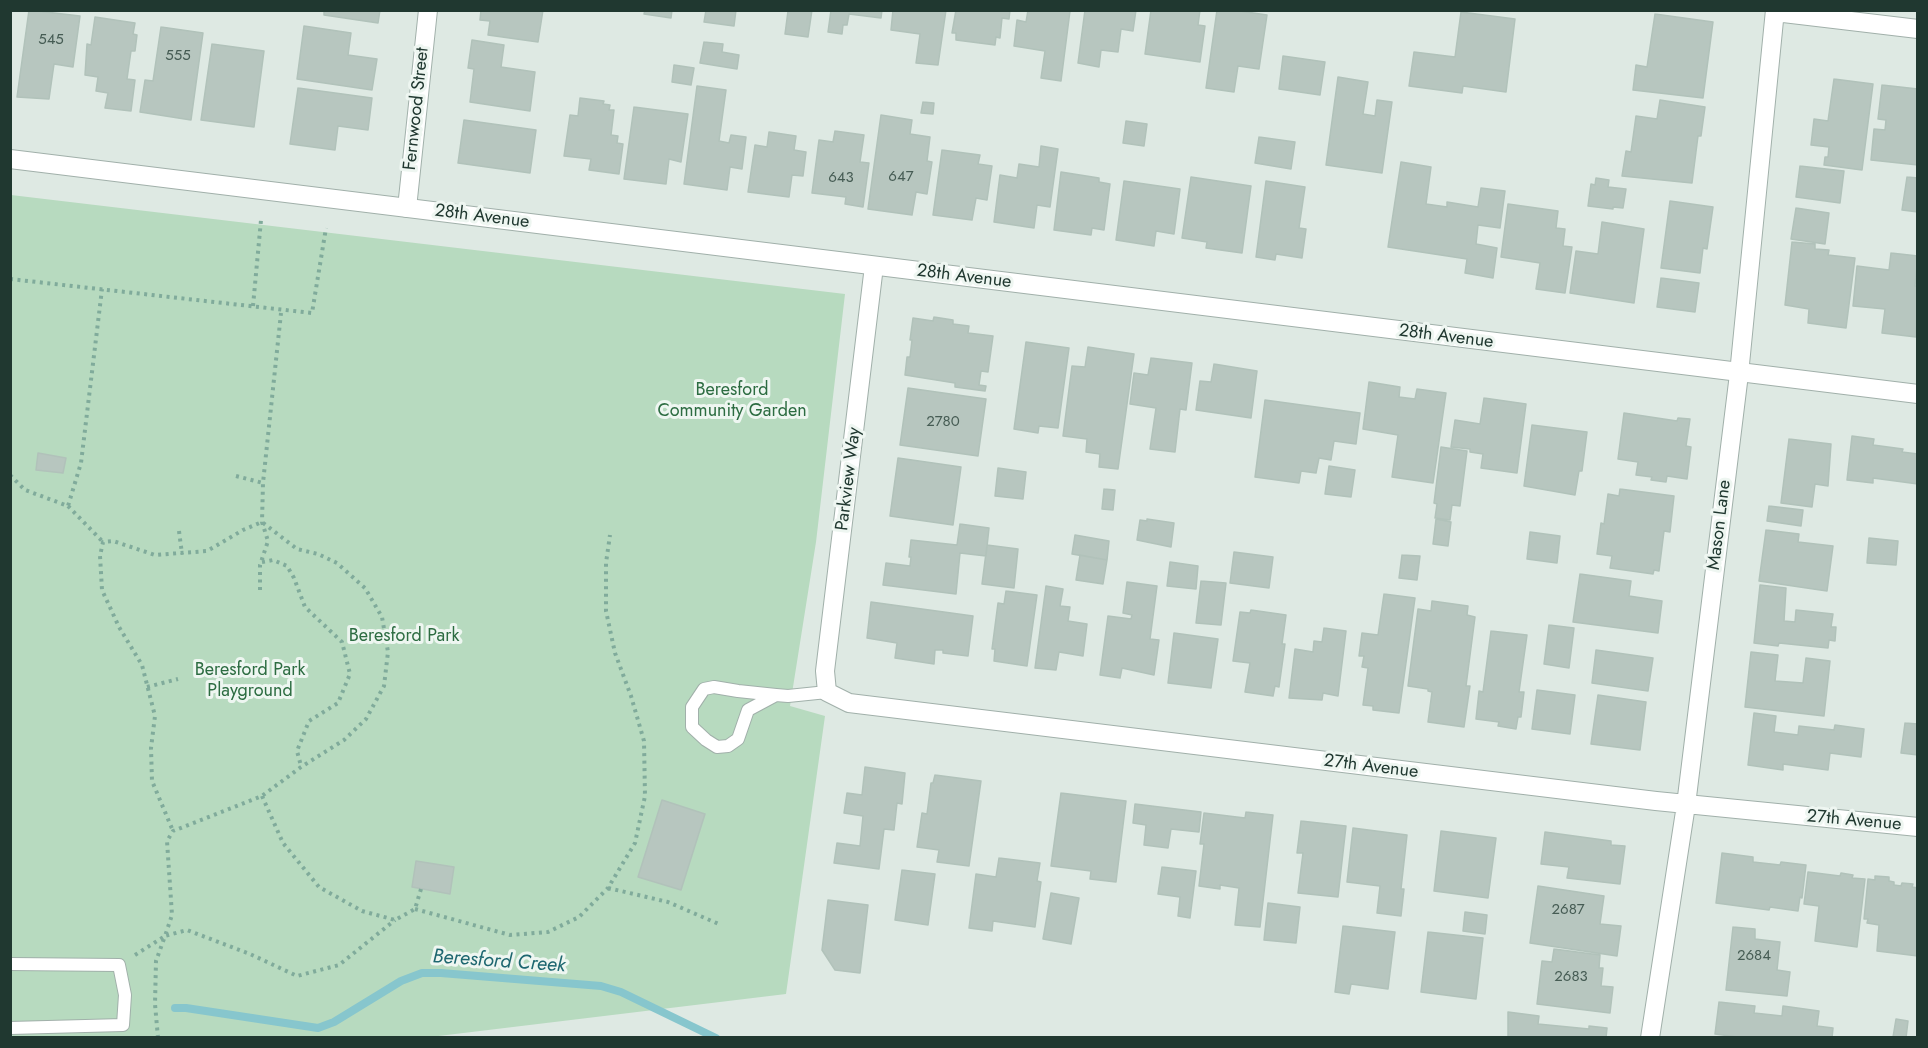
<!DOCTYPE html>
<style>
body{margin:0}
#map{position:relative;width:1928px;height:1048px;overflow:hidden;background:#dee9e3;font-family:Jost,sans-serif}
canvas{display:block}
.frame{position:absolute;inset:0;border:12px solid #203830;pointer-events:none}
</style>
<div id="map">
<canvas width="1928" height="1048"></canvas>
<div class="frame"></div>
</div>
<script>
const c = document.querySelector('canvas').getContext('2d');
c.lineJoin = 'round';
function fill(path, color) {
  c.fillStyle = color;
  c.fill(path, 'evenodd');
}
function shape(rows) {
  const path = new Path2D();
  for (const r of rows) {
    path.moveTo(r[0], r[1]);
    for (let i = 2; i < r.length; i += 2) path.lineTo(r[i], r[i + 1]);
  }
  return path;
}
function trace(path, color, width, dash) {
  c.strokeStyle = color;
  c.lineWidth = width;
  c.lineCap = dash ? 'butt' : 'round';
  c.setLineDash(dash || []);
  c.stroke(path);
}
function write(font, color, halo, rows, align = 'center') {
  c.font = font + ' Jost,sans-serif';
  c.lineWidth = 6;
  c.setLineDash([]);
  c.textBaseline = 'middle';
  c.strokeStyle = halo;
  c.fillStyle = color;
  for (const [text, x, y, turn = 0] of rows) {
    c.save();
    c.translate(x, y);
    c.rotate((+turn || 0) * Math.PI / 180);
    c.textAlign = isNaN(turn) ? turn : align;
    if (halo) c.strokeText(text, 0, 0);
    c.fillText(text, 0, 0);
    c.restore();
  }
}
fill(shape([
 [11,195,845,294,816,542,790,706,825,716,786,994,422,1038,11,1037]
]), '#b7dabf');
trace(shape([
 [175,1008,186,1008,318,1028,334,1022,401,981,422,973,441,973,601,986,621,992,716,1038]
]), '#87c6cd', 8);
const building = shape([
 [29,10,80,16,73,67,54,64,49,99,17,97,29,10],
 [324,10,380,10,378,23,324,15,324,10],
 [481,10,543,10,538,42,488,35,490,21,480,20,481,10],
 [645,10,672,10,671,18,644,14,645,10],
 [706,10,736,10,734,26,704,22,706,10],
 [783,10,812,10,808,37,785,34,788,11,783,10],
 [831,10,882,10,881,18,849,14,847,25,843,25,842,34,828,32,831,10],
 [893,10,946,10,938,65,916,63,920,34,891,30,893,10],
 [956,10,1010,10,1009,19,1002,18,1000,38,996,37,995,45,956,40,956,33,952,33,956,10],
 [1028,10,1070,11,1061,81,1041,78,1045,51,1014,46,1017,20,1026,22,1028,10],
 [1085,10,1136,10,1133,31,1121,29,1118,52,1101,50,1099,67,1078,63,1085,10],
 [1151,10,1200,10,1198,25,1205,26,1200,62,1145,54,1151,10],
 [1217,10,1233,10,1267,15,1259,69,1238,66,1234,92,1206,88,1217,10],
 [1461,12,1515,19,1506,92,1463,86,1462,93,1409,86,1414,52,1455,57,1461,12],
 [1655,14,1713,22,1703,98,1633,90,1636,65,1647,67,1655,14],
 [95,17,135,23,133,34,137,35,135,51,131,51,127,79,135,80,131,111,105,108,108,93,96,91,98,77,85,75,87,44,91,45,95,17],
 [304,26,351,33,348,55,377,59,372,90,297,79,304,26],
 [161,27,203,33,191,120,140,112,145,80,153,81,161,27],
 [472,40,504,45,501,67,535,72,530,111,470,102,474,69,468,68,472,40],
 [704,42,723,44,722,52,739,55,737,69,700,63,704,42],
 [212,44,264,51,254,127,201,120,212,44],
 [1283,56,1325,62,1320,95,1279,89,1283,56],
 [674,65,694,68,691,85,672,82,674,65],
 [1338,77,1368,82,1363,114,1375,116,1377,100,1392,102,1382,173,1326,165,1338,77],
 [1834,79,1873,84,1862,170,1824,165,1825,157,1828,157,1829,147,1811,145,1814,119,1828,121,1834,79],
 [1882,85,1918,89,1918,165,1871,160,1874,129,1885,130,1886,120,1878,119,1882,85],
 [697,86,726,90,719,141,729,143,731,135,746,137,742,169,730,167,727,190,684,184,697,86],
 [298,88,372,98,368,130,338,126,335,150,290,144,298,88],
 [580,98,604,101,603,104,610,105,609,110,614,110,611,135,618,136,617,143,623,144,619,174,589,170,591,159,564,156,570,115,578,116,580,98],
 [1660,100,1705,107,1701,136,1698,136,1692,183,1622,176,1626,151,1631,152,1636,116,1657,119,1660,100],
 [923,102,934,103,933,114,921,113,923,102],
 [634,107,688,114,681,162,669,159,666,184,624,179,634,107],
 [881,115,912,120,910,134,930,137,927,161,932,162,927,194,916,192,912,215,868,209,881,115],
 [464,120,536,130,530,173,458,163,464,120],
 [1126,121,1147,124,1144,146,1123,143,1126,121],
 [835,131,864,135,860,162,869,163,863,207,845,204,846,197,812,193,819,140,833,142,835,131],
 [769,132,796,136,794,150,806,152,803,176,792,175,789,197,748,192,755,145,767,147,769,132],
 [1259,137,1295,142,1291,169,1255,163,1259,137],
 [1041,146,1058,149,1050,207,1037,205,1034,228,994,222,1000,175,1017,178,1019,164,1039,167,1041,146],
 [942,150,980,155,978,164,992,166,987,200,976,198,972,220,933,215,942,150],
 [1401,162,1431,167,1426,204,1447,207,1447,202,1478,207,1481,188,1505,191,1500,228,1478,225,1476,244,1497,248,1493,278,1465,273,1467,259,1388,247,1401,162],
 [1800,166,1844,171,1840,203,1796,197,1800,166],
 [1061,172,1099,178,1099,182,1110,184,1104,230,1092,228,1091,235,1054,230,1061,172],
 [1191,177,1251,186,1242,253,1206,248,1207,242,1182,238,1191,177],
 [1907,177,1918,178,1918,212,1902,210,1907,177],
 [1596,178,1609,180,1608,187,1626,189,1623,208,1613,207,1613,209,1588,206,1591,184,1595,185,1596,178],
 [1124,181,1180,189,1174,234,1156,231,1154,246,1116,240,1124,181],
 [1266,181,1305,187,1299,228,1306,229,1302,258,1276,254,1275,260,1256,257,1266,181],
 [1670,201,1713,207,1707,249,1703,248,1700,273,1661,268,1670,201],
 [1508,204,1558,211,1556,228,1565,229,1563,246,1572,247,1565,293,1536,289,1540,263,1501,257,1508,204],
 [1796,208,1829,213,1825,244,1791,239,1796,208],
 [1602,222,1644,229,1634,303,1570,293,1576,251,1598,254,1602,222],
 [1792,242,1815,244,1815,249,1829,250,1828,255,1855,258,1846,328,1808,323,1809,309,1785,305,1792,242],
 [1891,253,1918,256,1915,286,1918,286,1916,337,1882,333,1885,309,1853,306,1857,266,1889,270,1891,253],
 [1661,278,1699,283,1695,312,1657,307,1661,278],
 [934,317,953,320,953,324,969,326,968,333,993,336,988,372,981,371,979,385,986,386,985,391,955,387,955,383,905,375,907,357,910,357,912,340,910,340,913,318,933,321,934,317],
 [1026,342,1069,348,1058,428,1039,426,1038,433,1014,429,1026,342],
 [1088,347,1134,354,1118,469,1099,467,1100,454,1086,452,1087,439,1063,436,1072,366,1085,367,1088,347],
 [1151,358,1192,363,1186,410,1180,409,1175,452,1150,449,1156,408,1130,404,1134,373,1148,375,1151,358],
 [1214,364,1257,371,1251,418,1196,410,1200,381,1211,382,1214,364],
 [1369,382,1400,387,1399,397,1415,399,1417,389,1446,393,1433,483,1392,477,1398,435,1363,429,1369,382],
 [908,388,986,399,978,456,900,445,908,388],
 [1484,398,1526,404,1517,473,1481,468,1483,454,1470,452,1470,449,1451,447,1455,420,1480,424,1484,398],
 [1265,400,1360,413,1356,444,1334,441,1331,460,1319,458,1316,473,1301,471,1299,483,1255,477,1265,400],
 [1624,413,1677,421,1678,418,1690,419,1686,446,1691,447,1687,479,1667,476,1666,482,1651,480,1652,477,1636,475,1638,462,1618,459,1624,413],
 [1532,425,1587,432,1582,471,1579,471,1575,495,1524,486,1532,425],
 [1852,436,1874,439,1873,445,1903,449,1902,452,1918,454,1918,484,1873,478,1873,483,1847,480,1852,436],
 [1789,439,1831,444,1828,486,1815,484,1812,507,1781,503,1789,439],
 [1441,447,1467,451,1460,506,1452,505,1450,520,1435,518,1437,504,1434,503,1441,447],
 [38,453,66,458,63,473,36,470,38,453],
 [898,458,961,467,953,525,890,516,898,458],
 [1329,466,1355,470,1351,497,1325,494,1329,466],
 [998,468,1026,472,1023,499,995,496,998,468],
 [1104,489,1115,490,1113,510,1102,509,1104,489],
 [1620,489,1674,496,1670,532,1664,531,1659,571,1654,570,1653,574,1610,568,1612,556,1597,554,1601,523,1604,524,1608,494,1619,496,1620,489],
 [1769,506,1803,510,1801,526,1767,521,1769,506],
 [1147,519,1174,523,1171,547,1137,540,1140,520,1147,521,1147,519],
 [1436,519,1451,522,1448,546,1433,544,1436,519],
 [960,524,989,528,986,556,960,553,956,594,883,585,886,563,910,566,911,557,909,557,911,540,957,545,960,524],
 [1766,530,1799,534,1798,542,1833,546,1827,591,1759,581,1766,530],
 [1530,532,1560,536,1557,563,1527,559,1530,532],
 [1075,535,1109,541,1107,560,1072,554,1075,535],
 [1869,538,1898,541,1896,565,1867,563,1869,538],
 [987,545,1018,549,1014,588,982,584,987,545],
 [1234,552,1273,557,1269,588,1230,583,1234,552],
 [1080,555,1107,560,1103,584,1076,580,1080,555],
 [1402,555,1420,556,1417,580,1399,578,1402,555],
 [1170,562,1198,566,1196,589,1167,586,1170,562],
 [1580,574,1631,581,1629,596,1662,601,1658,633,1573,622,1580,574],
 [1201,581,1226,583,1221,625,1196,623,1201,581],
 [1127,582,1157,586,1150,639,1159,640,1154,675,1122,668,1120,678,1100,675,1108,616,1131,619,1132,615,1123,613,1127,582],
 [1760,585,1786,588,1784,621,1795,622,1796,610,1833,614,1831,627,1836,627,1835,641,1829,640,1828,648,1779,643,1778,646,1754,643,1760,585],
 [1046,586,1063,589,1060,606,1070,607,1068,621,1087,624,1083,656,1059,652,1056,670,1035,668,1046,586],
 [1006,591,1037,595,1027,666,994,661,995,649,992,649,998,603,1004,604,1006,591],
 [1384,594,1415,598,1399,713,1373,710,1373,706,1363,705,1368,668,1362,667,1364,656,1359,656,1362,633,1378,635,1384,594],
 [1432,601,1468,606,1467,615,1475,617,1466,686,1470,686,1464,727,1428,722,1432,692,1428,691,1428,689,1408,686,1418,609,1431,611,1432,601],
 [871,602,973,616,968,656,943,653,943,650,935,650,934,664,895,658,897,643,867,638,871,602],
 [1251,610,1286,615,1282,644,1285,644,1279,687,1275,686,1273,696,1245,692,1250,663,1233,661,1240,612,1250,613,1251,610],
 [1549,625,1574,628,1569,668,1544,664,1549,625],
 [1324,628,1346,631,1338,696,1323,693,1322,700,1289,698,1295,649,1313,652,1314,641,1322,642,1324,628],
 [1491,631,1527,635,1519,692,1524,692,1521,717,1518,717,1516,729,1498,726,1499,722,1476,719,1479,691,1483,692,1491,631],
 [1174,633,1218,639,1211,688,1168,683,1174,633],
 [1596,650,1653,658,1648,691,1592,683,1596,650],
 [1751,652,1778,655,1775,681,1803,683,1806,658,1830,661,1824,716,1745,707,1751,652],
 [1537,690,1575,695,1570,734,1532,729,1537,690],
 [1598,695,1646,702,1640,750,1591,744,1598,695],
 [1754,713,1776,716,1774,732,1798,735,1799,726,1834,730,1835,725,1864,729,1861,757,1830,753,1828,770,1783,764,1783,770,1748,765,1754,713],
 [1905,723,1918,724,1918,755,1901,753,1905,723],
 [865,767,905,773,902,804,897,803,894,830,884,829,879,869,834,863,837,843,860,846,863,816,844,813,847,793,862,795,865,767],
 [935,775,981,781,969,866,937,862,939,850,917,847,922,813,927,814,931,783,933,783,935,775],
 [1061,793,1126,801,1116,882,1090,879,1091,871,1051,866,1061,793],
 [662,800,705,814,681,890,638,877,662,800],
 [1135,804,1201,812,1199,832,1171,829,1168,848,1144,845,1146,825,1133,823,1135,804],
 [1246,812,1273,815,1260,927,1235,925,1239,888,1220,885,1220,889,1199,886,1204,844,1200,844,1204,813,1245,818,1246,812],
 [1301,821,1346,826,1338,897,1298,893,1303,853,1297,853,1301,821],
 [1353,828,1407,835,1401,889,1404,889,1401,916,1377,913,1380,886,1347,882,1353,828],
 [1441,831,1496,838,1488,898,1434,891,1441,831],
 [1545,832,1611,841,1611,845,1625,846,1620,884,1567,878,1569,867,1541,864,1545,832],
 [1722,853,1753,857,1753,862,1780,865,1781,862,1806,865,1802,898,1800,897,1798,911,1770,907,1769,910,1716,903,1722,853],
 [999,858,1040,863,1037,881,1041,882,1035,927,993,921,992,931,969,928,976,874,996,877,999,858],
 [416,861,454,867,450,894,412,887,416,861],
 [1162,867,1196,871,1190,918,1178,916,1180,897,1158,894,1162,867],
 [902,870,935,874,928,925,895,920,902,870],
 [1808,872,1840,876,1841,873,1853,875,1852,878,1865,879,1857,947,1815,941,1819,906,1804,904,1808,872],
 [1875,876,1889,877,1889,881,1894,882,1894,885,1901,886,1902,883,1913,884,1912,887,1918,888,1918,956,1877,951,1879,925,1867,923,1868,919,1864,919,1868,879,1875,880,1875,876],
 [1538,886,1604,896,1600,924,1621,926,1617,956,1530,943,1538,886],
 [1051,893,1079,898,1071,944,1043,939,1051,893],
 [828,900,868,905,860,973,835,970,822,950,828,900],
 [1268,903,1300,907,1296,943,1264,940,1268,903],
 [1465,912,1487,915,1485,934,1463,931,1465,912],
 [1343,926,1395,932,1388,989,1351,984,1349,994,1335,992,1343,926],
 [1733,927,1755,929,1755,939,1780,942,1777,970,1790,972,1787,996,1726,990,1733,927],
 [1428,932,1483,938,1476,999,1421,992,1428,932],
 [1554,949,1600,955,1599,968,1603,968,1601,986,1613,987,1610,1013,1537,1004,1542,961,1552,962,1554,949],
 [1719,1002,1755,1006,1754,1013,1782,1016,1783,1006,1819,1011,1817,1026,1833,1028,1832,1038,1745,1038,1715,1034,1719,1002],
 [1508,1012,1539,1016,1538,1024,1589,1029,1589,1026,1607,1028,1606,1038,1508,1038,1508,1012],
 [1896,1019,1908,1021,1906,1038,1893,1037,1896,1019]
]);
fill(building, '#b7c6bf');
trace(building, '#b1c2ba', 1.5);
const service = shape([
 [776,695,748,710,738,739,728,746,717,747,706,740,692,727,692,707,704,689,714,687,738,691,776,695,788,696,827,692],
 [10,964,119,965,125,995,123,1025,10,1028]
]);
const minor = shape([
 [1775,12,1918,29],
 [407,208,428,10],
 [874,266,825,671,827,692,849,703,1656,801,1918,827],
 [1650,1038,1686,805,1739,374,1775,10]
]);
const tertiary = shape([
 [10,159,1918,394]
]);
trace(service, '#a1b0aa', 14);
trace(minor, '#a1b0aa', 20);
trace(tertiary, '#a1b0aa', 20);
trace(shape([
 [10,279,312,313,326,228],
 [253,306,261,220],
 [10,475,25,490,68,506,81,463,102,289],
 [236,476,263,483],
 [68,506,103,542],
 [179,531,182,554],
 [262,562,273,560,287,566,294,578,305,607,342,642,350,674,338,703,309,721,297,751,301,766],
 [260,590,260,565,268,541,262,522,263,483,281,313],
 [147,687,178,679],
 [262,796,283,843,319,887,362,911,395,920,415,909,421,889],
 [608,888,668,902,721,925],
 [415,909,510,935,548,932,579,917,608,888,635,843,645,796,644,741,631,696,615,653,606,611,606,563,610,535],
 [135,955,165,936,172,915,167,841,173,831,262,796,301,767,344,740,366,719,384,686,388,652,382,617,365,588,337,563,318,554,297,549,262,522,243,530,207,551,155,555,113,541,103,542,100,556,102,590,119,627,142,665,155,716,151,748,152,781,173,831],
 [158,1038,155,1004,156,961,165,936,187,930,250,954,297,976,339,965,395,920]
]), '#80ab9b', 4, [3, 4.5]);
trace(service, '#fff', 12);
trace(minor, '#fff', 18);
trace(tertiary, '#fff', 18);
write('15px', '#465c54', null, [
 ["545",51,40],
 ["555",178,56],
 ["647",901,177],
 ["643",841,178],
 ["2780",943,422],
 ["2687",1568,910],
 ["2684",1754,956],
 ["2683",1571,977]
]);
write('18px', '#203830', '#eef6f1', [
 ["Fernwood Street",417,109,-84],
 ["28th Avenue",482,217,7],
 ["28th Avenue",964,277,7],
 ["28th Avenue",1446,337,7],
 ["Parkview Way",849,479,-83],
 ["Mason Lane",1720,525,-83],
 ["27th Avenue",1371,767,7],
 ["27th Avenue",1854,821,5]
]);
write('18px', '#2c6c41', '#eef6f1', [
 ["Beresford",732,391],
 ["Community Garden",732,412],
 ["Beresford Park",404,637],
 ["Beresford Park",250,671],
 ["Playground",250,692]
]);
write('italic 20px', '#1e6770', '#eef6f1', [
 ["Beresford Creek",499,962,4]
]);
</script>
